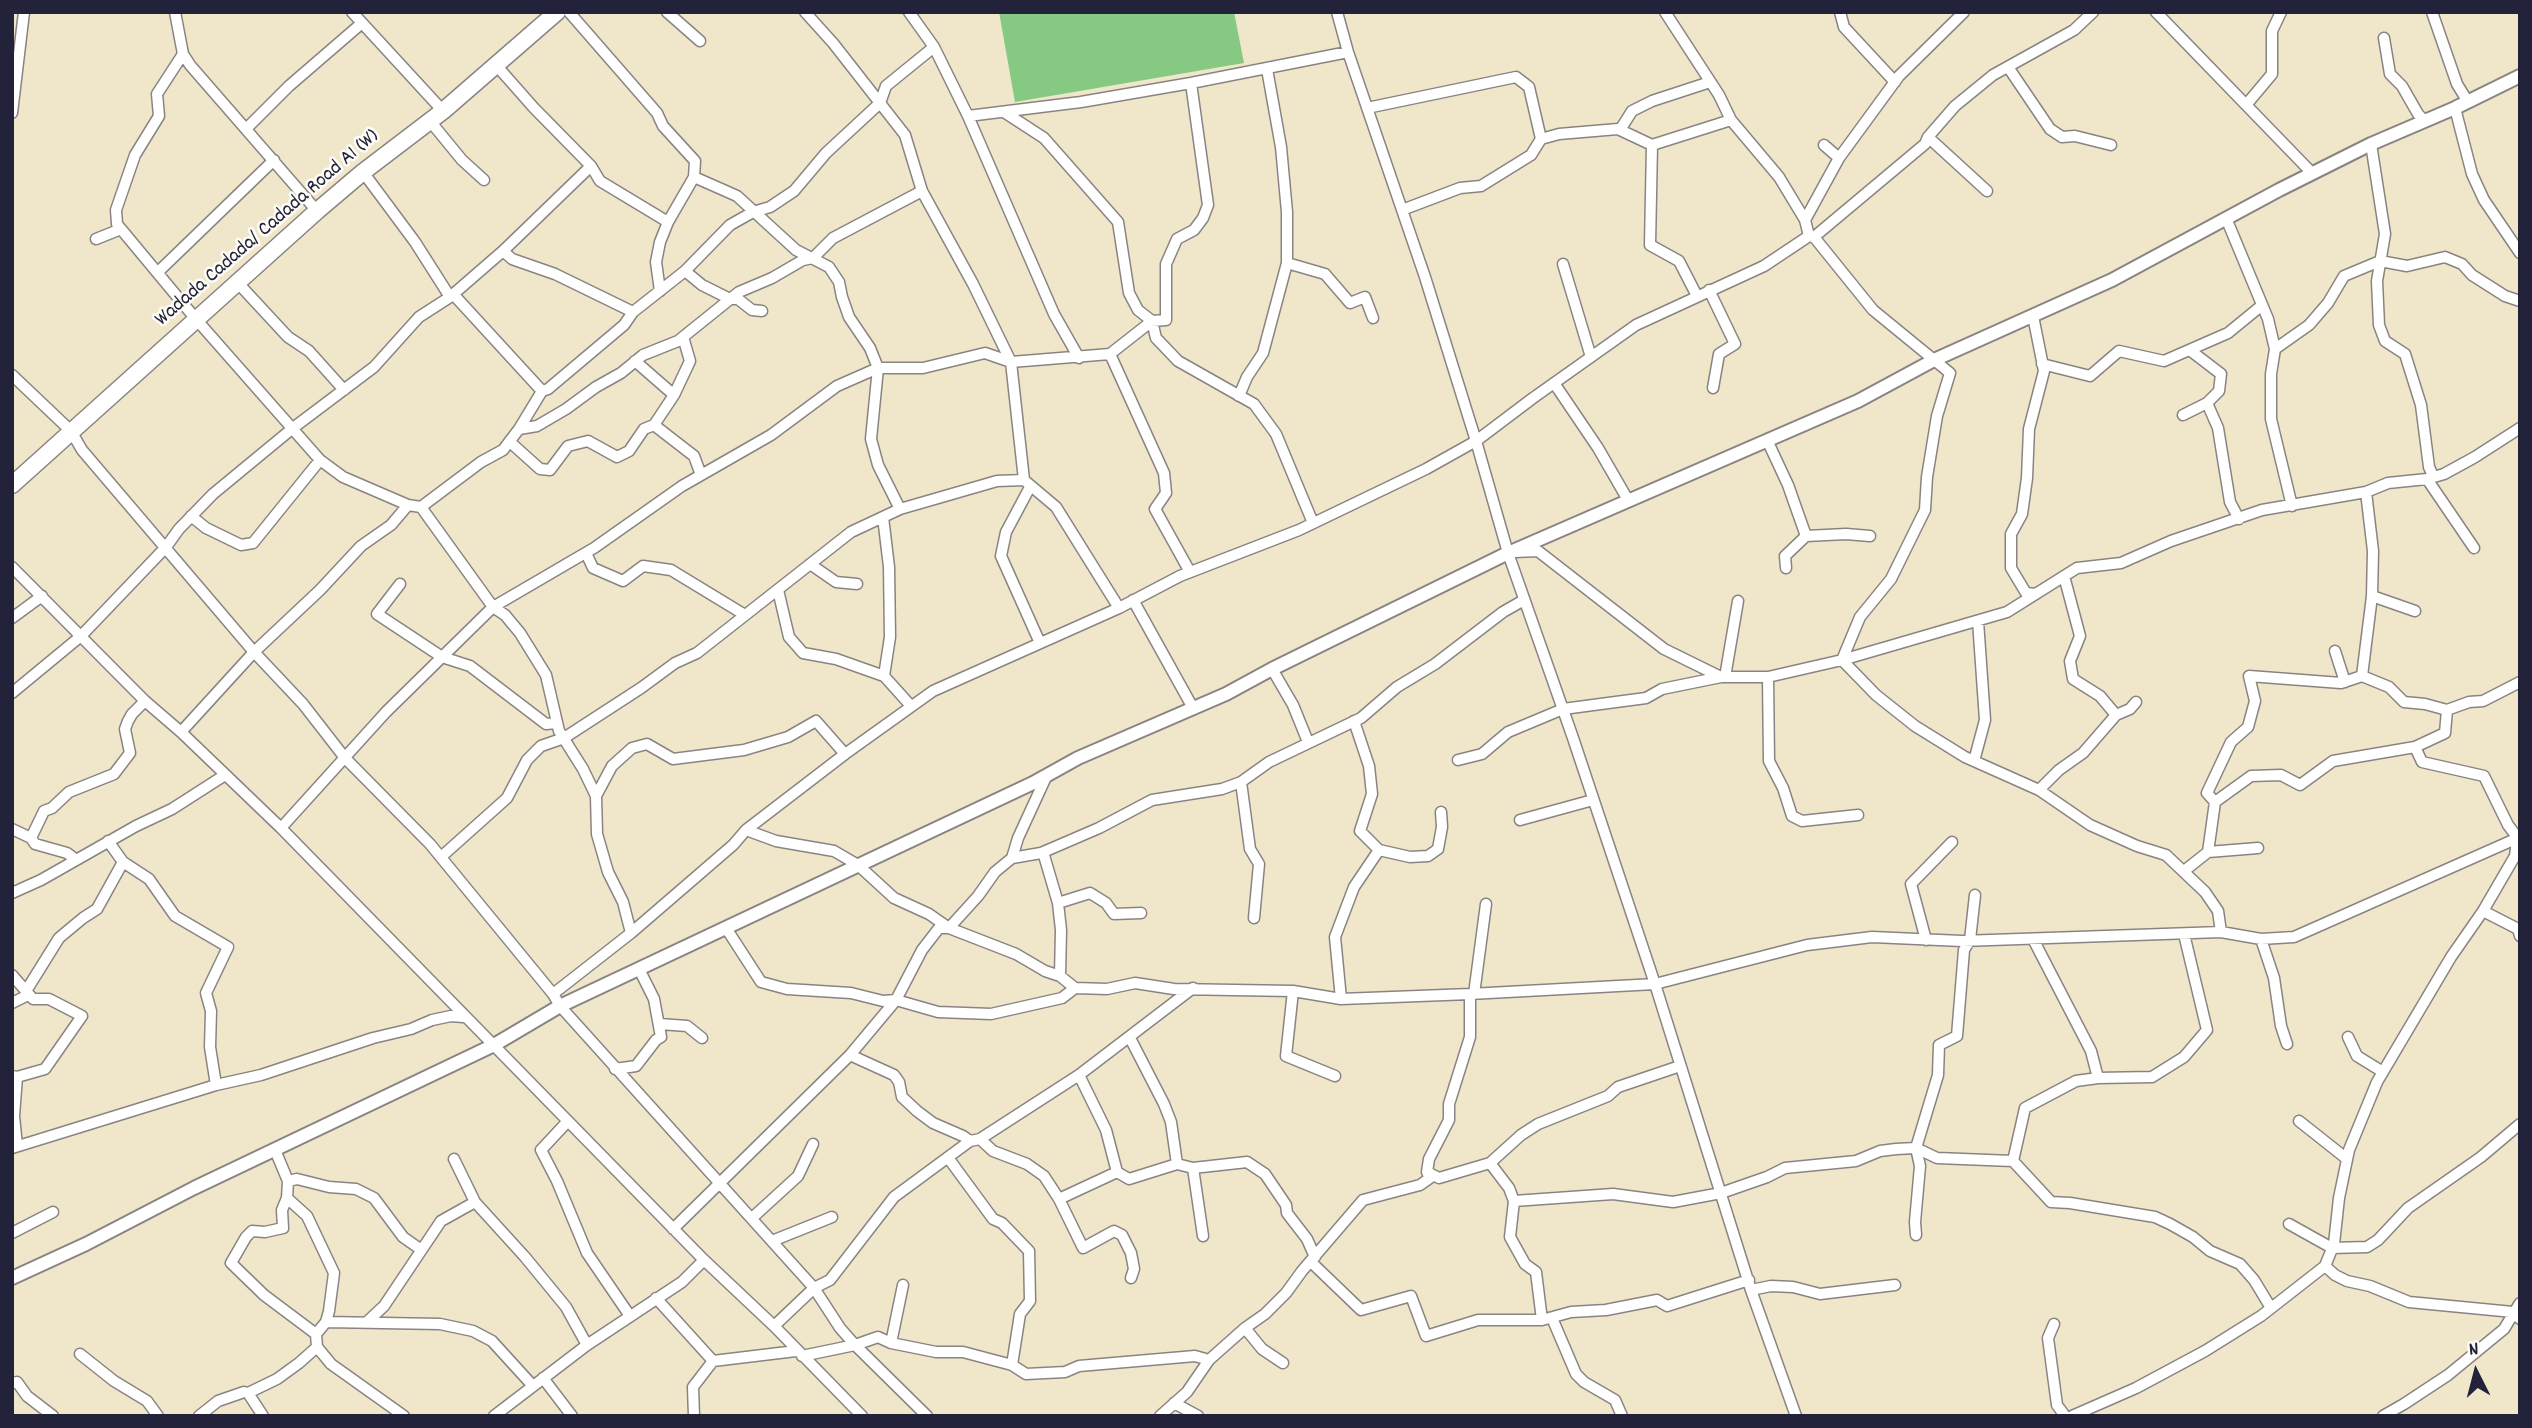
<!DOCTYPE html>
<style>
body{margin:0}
#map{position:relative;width:2532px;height:1428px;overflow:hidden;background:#f0e7cb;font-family:Dekko,sans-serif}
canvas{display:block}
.frame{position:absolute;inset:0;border:14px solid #22223b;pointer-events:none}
.north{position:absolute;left:2441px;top:1337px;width:70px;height:70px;-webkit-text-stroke:5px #fdfcf7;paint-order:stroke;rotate:354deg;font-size:19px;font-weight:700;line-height:28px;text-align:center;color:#22223b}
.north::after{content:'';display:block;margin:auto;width:24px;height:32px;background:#22223b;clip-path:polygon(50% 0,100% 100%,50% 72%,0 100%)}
</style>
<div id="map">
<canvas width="2532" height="1428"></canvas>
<div class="frame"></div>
<div class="north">N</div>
</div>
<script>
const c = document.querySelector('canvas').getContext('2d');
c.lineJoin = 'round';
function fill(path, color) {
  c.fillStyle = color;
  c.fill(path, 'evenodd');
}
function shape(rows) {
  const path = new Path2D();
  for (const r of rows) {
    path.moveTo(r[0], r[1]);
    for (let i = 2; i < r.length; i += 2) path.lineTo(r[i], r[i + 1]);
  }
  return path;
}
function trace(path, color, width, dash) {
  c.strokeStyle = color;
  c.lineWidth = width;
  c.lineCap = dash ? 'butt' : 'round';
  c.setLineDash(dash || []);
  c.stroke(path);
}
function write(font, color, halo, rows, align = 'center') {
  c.font = font + ' Dekko,sans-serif';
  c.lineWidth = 5;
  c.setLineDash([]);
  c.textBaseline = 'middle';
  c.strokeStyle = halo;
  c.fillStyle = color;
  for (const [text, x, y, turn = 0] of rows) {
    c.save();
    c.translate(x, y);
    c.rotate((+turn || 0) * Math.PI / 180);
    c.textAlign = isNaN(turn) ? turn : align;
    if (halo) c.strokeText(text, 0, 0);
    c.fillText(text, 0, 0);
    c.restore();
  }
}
fill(shape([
 [999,12,1234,12,1244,63,1015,102]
]), '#85c982');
const minor = shape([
 [175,12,183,54,190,65,317,211],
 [352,12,443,111],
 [569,12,657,113,663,126,695,161,694,177,668,222,660,242,656,262,660,291],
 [667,12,700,41],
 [805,12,833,43,905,135,922,191,973,284,1011,362,1024,480,1056,507,1119,608],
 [909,12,934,47,968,116,1054,314,1079,358],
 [1337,12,1348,52,1425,277,1476,441,1508,553,1573,738,1655,984,1751,1290,1796,1416],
 [1665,12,1719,95,1731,120,1779,177,1805,220,1809,236],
 [1840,12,1844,27,1895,82],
 [2156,12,2312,173],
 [2432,12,2457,84,2468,102],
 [2384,38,2390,74,2402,86,2418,114,2425,121],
 [496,65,534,108,591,166,600,181,668,222],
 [2008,67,2050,129,2062,137,2075,136,2111,145],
 [2246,105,2272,74,2272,31,2281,12],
 [1367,108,1516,77,1529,87,1541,139,1559,134,1618,129,1652,145],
 [2455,108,2472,174,2484,200,2520,253],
 [1004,112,1044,138,1118,222,1129,293,1138,310,1152,321,1156,338,1178,361,1254,404,1276,434,1313,523],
 [12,113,24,12],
 [968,116,1081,102,1191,83,1348,52],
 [430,121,462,160,484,180],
 [247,128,289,86,362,23],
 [1620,130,1632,111,1652,101,1710,82],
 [1928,137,1987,191],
 [2371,144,2385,234,2377,281,2379,325,2385,341,2405,354,2421,405,2429,467,2433,476],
 [1824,145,1839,158],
 [363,172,415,242,450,297],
 [694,177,737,196,796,250,829,267,839,282,842,297,849,317,870,348,878,368,871,439,878,465,900,509],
 [1402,210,1460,188,1481,186,1531,155,1541,139],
 [2226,218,2268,319,2275,349],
 [1805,220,1839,158,1899,76,1964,12],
 [121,229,117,224,116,210,135,155,159,116,157,94,183,54],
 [1814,237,1925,144,1928,137,1955,106,1993,75,2074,30,2093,12],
 [96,239,121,229,195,318,320,460,343,477,408,505,421,507,493,607,505,615,520,633,546,675,559,731,583,769,596,796,597,834,608,872,623,902,631,933],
 [503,251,512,259,555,274,633,312],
 [1287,263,1325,274,1350,303,1365,297,1373,318],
 [1563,264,1591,357],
 [685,271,702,285,730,299,738,299,752,310,762,311],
 [158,272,274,160],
 [237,282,288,337,309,351,344,390],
 [1709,290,1735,344,1719,354,1713,388],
 [453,294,542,391],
 [1697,296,1679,261,1650,245,1652,145,1731,120],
 [2033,316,2044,371,2029,429,2027,478,2022,514,2011,534,2011,568,2026,593,2036,594],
 [1110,354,1152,321,1166,320,1166,264,1177,239,1194,230,1203,218,1208,205,1191,83],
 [635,361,674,395,690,361,683,337],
 [2042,364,2090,376,2119,351,2164,361,2228,333,2261,306],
 [12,375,71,431,82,450,254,652,303,704,345,758,430,844,553,994,560,1006,814,1288,840,1328,855,1345,927,1416],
 [1554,383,1598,448,1628,500],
 [1239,396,1247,377,1263,353,1287,263,1287,212,1281,147,1267,69],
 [2207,403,2218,428,2230,502,2239,519],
 [2183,415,2207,403,2219,391,2221,374,2191,351],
 [654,425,674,395],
 [519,429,537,426,566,409,596,387,621,373,643,355,678,341,739,292,772,278,803,260,813,258,833,238,922,191],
 [1767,440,1788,485,1806,536,1846,534,1870,536],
 [510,442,540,469,550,470,568,446,588,441,617,457,629,451,644,429,654,425,694,456,701,475],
 [2427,479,2474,548],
 [1030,487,1006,532,1001,556,1040,643],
 [2366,492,2373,551,2372,596,2362,676,2389,687,2404,702,2425,704,2447,710,2469,702,2483,701,2520,682],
 [2292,506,2271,419,2271,374,2275,349,2309,325,2328,303,2344,276,2380,261,2407,266,2445,257,2462,264,2472,275,2505,296,2520,301],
 [421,507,481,462,503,450,519,429,542,391,548,389,624,325,633,312,685,271,730,225,753,212,770,207,794,191,826,153,880,103,886,86,934,47],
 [191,516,206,528,241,545,253,543,320,460],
 [883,517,889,567,890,637,884,676,911,706],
 [1515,552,1538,551,1664,649,1721,677,1768,677,1842,660,2007,612,2077,568,2121,563,2171,541,2262,510,2366,492,2388,483,2427,479,2444,474,2475,457,2520,428],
 [586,553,593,568,623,581,643,566,671,570,745,615],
 [810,564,836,582,857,584],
 [12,567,145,701,181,732,281,828,704,1260,774,1326,862,1416],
 [1786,568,1785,556,1806,536],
 [400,584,377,614,442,657,470,666,546,724,557,723],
 [778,590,789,637,803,653,836,659,884,676],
 [2372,596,2415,611],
 [1133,600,1193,708],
 [12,618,42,596],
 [2335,651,2345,682],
 [1842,660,1876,695,1915,726,1965,757,2039,790,2090,825,2137,846,2166,855,2205,892,2218,911,2221,932],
 [1272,669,1293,705,1308,742],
 [1725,677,1738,601],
 [1768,677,1769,761,1783,788,1792,816,1802,821,1858,815],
 [12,693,81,636,166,547,179,529,213,494,293,428,374,367,419,317,450,297,503,251,591,166],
 [2116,715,2130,709,2136,702],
 [181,732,254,652,320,590,361,546,391,525,408,505],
 [2415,747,2422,762,2484,776,2508,825,2520,841],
 [1458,760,1482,754,1508,732,1563,709,1646,698,1662,689,1721,677],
 [1974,761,1985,720,1978,621],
 [1241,782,1250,849,1259,864,1254,918],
 [2039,790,2059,770,2083,753,2116,715,2100,696,2073,679,2070,661,2080,636,2064,576],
 [596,796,612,766,632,748,647,744,673,759,744,750,788,737,816,721,845,754],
 [2215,802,2251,776,2281,775,2300,785,2333,761,2415,747,2445,733,2447,710],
 [1520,820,1593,800],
 [281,828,386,712,493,607,594,548,682,486,771,435,837,386,878,368,923,368,985,353,1011,362,1110,354,1164,473,1166,493,1155,509,1190,572],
 [12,829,31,838,35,844,67,853,75,859],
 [746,830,776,841,834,851,858,865,894,898,929,914,949,928,1016,954,1045,971,1060,976,1075,988],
 [31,838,44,811,52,808,69,792,114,774,130,753,125,729,128,721,132,714,145,701],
 [108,841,123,862,149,879,175,916,228,947,206,993,211,1011,210,1047,216,1085],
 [1379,850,1410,857,1428,856,1438,849,1442,827,1441,812],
 [1043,852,1058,903,1061,930,1060,976],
 [2208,852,2258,848],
 [441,857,507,798,527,760,541,746,564,738,641,688,675,663,697,653,851,532,900,509,997,481,1024,480],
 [1012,858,1041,853,1099,828,1152,800,1222,789,1241,782,1269,762,1361,718,1397,687,1435,664,1503,612,1524,600],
 [2184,871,2208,852,2215,802,2207,793,2231,742,2248,727,2255,701,2249,676,2341,683,2362,676],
 [12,893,41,880,136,826,172,809,225,775],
 [1058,903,1090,893,1106,903,1114,914,1141,913],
 [2483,911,2518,929,2520,936],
 [726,928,761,982,787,989,851,993,883,1001,896,1000,938,1012,991,1014,1062,998,1075,988,1107,989,1135,983,1174,989,1293,991,1341,999,1470,994,1655,984,1807,945,1872,937,1962,941,2221,932,2261,939,2294,937,2520,837],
 [2184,934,2207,1030,2184,1057,2152,1077,2098,1078,2076,1081,2025,1108,2013,1161,2051,1202,2070,1203,2155,1217,2170,1224,2193,1237,2210,1251,2240,1264,2254,1280,2271,1308],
 [2033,939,2091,1051,2098,1078],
 [2261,939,2274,978,2281,1026,2287,1044],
 [1926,940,1911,884,1952,842],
 [12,975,33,999,49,999,82,1016,45,1069,17,1077,12,1076],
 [26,991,59,938,83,918,97,909,123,862],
 [1293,991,1286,1056,1335,1076],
 [553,994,631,933,733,845,746,830,845,754,933,691,1119,608,1180,576,1299,530,1426,469,1476,441,1533,398,1636,325,1764,266,1809,236,1814,237,1873,310,1950,373,1937,416,1927,477,1925,510,1891,579,1860,617,1842,660],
 [1474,994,1486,904],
 [1341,999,1335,937,1354,887,1379,850,1360,831,1372,794,1369,766,1354,721],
 [12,1003,28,995],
 [660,1024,687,1026,702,1038],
 [2348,1037,2357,1056,2383,1072],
 [1130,1038,1164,1104,1171,1122,1177,1164],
 [850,1055,894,1075,899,1082,902,1097,917,1111,933,1123,963,1136,970,1141],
 [615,1069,636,1066,656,1040,661,1037,654,999,639,969],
 [1079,1075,1106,1130,1117,1172],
 [17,1077,14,1116,17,1146],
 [568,1121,541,1150,557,1181,587,1253,630,1316],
 [2299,1121,2347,1159],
 [980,1139,993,1151,1027,1164,1044,1176,1059,1199,1083,1248,1114,1231,1122,1235,1131,1253,1134,1269,1131,1278],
 [12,1148,216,1085,261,1075,373,1038,411,1029,432,1020,451,1016,463,1017],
 [454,1159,475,1202,525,1257,566,1307,587,1345],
 [949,1159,993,1219,1002,1223,1029,1251,1030,1301,1020,1314,1012,1365],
 [1490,1163,1509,1188,1514,1201,1613,1194,1673,1202,1721,1193,1767,1177,1785,1168,1856,1161,1880,1151,1896,1149,1916,1148,1937,1158,2013,1161],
 [1193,1168,1203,1236],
 [1427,1172,1439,1178,1490,1163,1521,1135,1538,1124,1608,1096,1618,1087,1680,1066],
 [288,1181,297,1179,329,1187,356,1189,374,1198,403,1237,420,1249],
 [287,1198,282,1210,283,1228,265,1232,252,1231,246,1237,231,1263,264,1295,316,1334],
 [1059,1199,1117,1172,1129,1179,1177,1164,1193,1168,1247,1162,1265,1174,1286,1205,1287,1213,1307,1239,1315,1257],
 [1514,1201,1510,1237,1525,1264,1536,1272,1542,1320],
 [752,1218,798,1176,813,1144],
 [2289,1224,2332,1248,2367,1247,2378,1240,2408,1208,2481,1157,2520,1124],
 [673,1229,850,1055,896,1000,922,950,939,928,949,928,978,896,995,872,1012,858,1018,838,1047,775],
 [12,1233,53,1212],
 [1916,1235,1915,1222,1920,1166,1916,1148,1938,1075,1939,1045,1957,1036,1964,950,1970,940,1975,895],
 [772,1241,832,1217],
 [1311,1262,1361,1310,1411,1296,1426,1336,1478,1320,1542,1320,1571,1312,1606,1310,1657,1300,1667,1306,1749,1280],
 [2325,1266,2335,1275,2347,1281,2370,1286,2409,1302,2513,1312,2520,1319],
 [1751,1290,1771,1286,1793,1287,1820,1294,1895,1285],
 [656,1298,713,1361,796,1351],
 [1552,1318,1576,1374,1584,1382,1615,1400,1622,1416],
 [368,1321,384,1306,441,1221,475,1202],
 [326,1322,440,1324,473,1331,492,1341,533,1386],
 [2054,1324,2048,1338,2057,1405,2065,1416],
 [774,1326,814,1288,830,1280,894,1197,970,1141,980,1139,1079,1075,1193,988],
 [1245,1328,1262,1349,1283,1363],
 [891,1343,903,1285],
 [317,1347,331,1364,404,1416],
 [80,1354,114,1381,147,1401,158,1416],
 [802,1356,855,1345,878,1337,891,1343,936,1352,963,1352,1012,1365,1026,1374,1065,1372,1079,1366,1195,1356,1209,1360],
 [543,1378,572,1416],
 [12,1383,17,1382,27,1396,53,1416],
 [248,1393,263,1416],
 [1174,1403,1198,1416],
 [199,1416,218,1401,244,1392,248,1393,277,1379,299,1363,317,1347,316,1334,326,1322,329,1311,334,1273,307,1216,287,1198,288,1181,275,1150],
 [494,1416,587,1345,682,1282,704,1260],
 [694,1416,693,1387,713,1361],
 [1160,1416,1187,1392,1209,1360,1245,1328,1265,1314,1286,1293,1302,1271,1363,1200,1420,1185,1430,1178,1427,1172,1429,1159,1449,1120,1449,1104,1470,1037,1470,994],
 [2072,1416,2136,1388,2205,1351,2261,1316,2325,1266,2334,1244,2339,1198,2349,1150,2377,1082,2451,957,2483,911,2515,856,2517,840],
 [2383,1416,2404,1404,2448,1375,2504,1329,2520,1303]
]);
const tertiary = shape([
 [12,1278,86,1244,194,1188,494,1045,560,1006,1033,783,1078,758,1226,694,1272,669,1508,553,1858,401,1934,360,2112,280,2279,190,2371,144,2455,108,2520,76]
]);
const primary = shape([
 [12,485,317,211,363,172,443,111,557,12]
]);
trace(minor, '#898483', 13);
trace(tertiary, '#898483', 16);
trace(primary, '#898483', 19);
trace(minor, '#fff', 10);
trace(tertiary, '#fff', 12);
trace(primary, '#fff', 16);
write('21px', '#22223b', '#fdfcf7', [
 ["Wadada Cadada/ Cadada Road A1 (W)",268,229,-41]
]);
</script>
